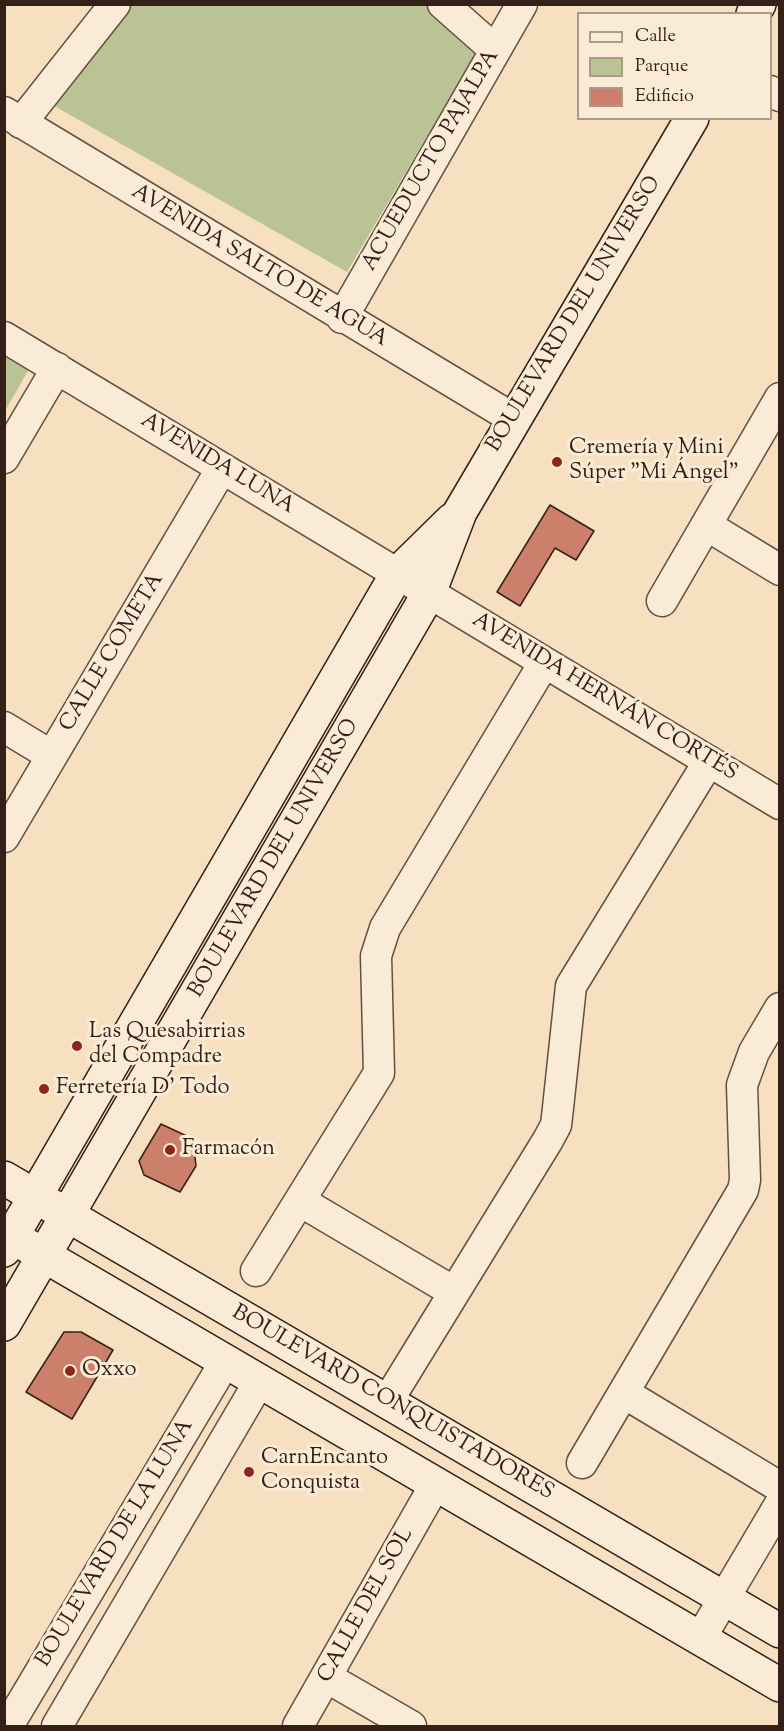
<!DOCTYPE html>
<meta charset="utf-8">
<style>
body{margin:0}
#map{position:relative;width:784px;height:1731px;overflow:hidden;background:#f7e0c0;font-family:"Sorts Mill Goudy",serif}
canvas{display:block}
.frame{position:absolute;inset:0;border:6px solid #332018;pointer-events:none}
.legend{position:absolute;left:577px;top:12px;width:195px;height:108px;box-sizing:border-box;background:#faebd6;border:2px solid #aa9a8a;margin:0;padding:8px 10px;list-style:none;font-size:18px;color:#332018}
.legend li{display:flex;align-items:center;gap:12px;height:30px}
.legend b{width:30px;border:2px solid #aa9a8a}
</style>
<div id="map">
<canvas width="784" height="1731"></canvas>
<div class="frame"></div>
<ul class="legend">
<li><b style="height:8px;background:#faebd6"></b>Calle</li>
<li><b style="height:16px;background:#bac394"></b>Parque</li>
<li><b style="height:16px;background:#cc806c"></b>Edificio</li>
</ul>
</div>
<script>
const c = document.querySelector('canvas').getContext('2d');
c.lineJoin = 'round';
function fill(path, color) {
  c.fillStyle = color;
  c.fill(path, 'evenodd');
}
function shape(rows) {
  const path = new Path2D();
  for (const r of rows) {
    path.moveTo(r[0], r[1]);
    for (let i = 2; i < r.length; i += 2) path.lineTo(r[i], r[i + 1]);
  }
  return path;
}
function trace(path, color, width, dash) {
  c.strokeStyle = color;
  c.lineWidth = width;
  c.lineCap = dash ? 'butt' : 'round';
  c.setLineDash(dash || []);
  c.stroke(path);
}
function write(font, color, halo, rows, align = 'center') {
  c.font = font + ' "Sorts Mill Goudy",serif';
  c.lineWidth = 6;
  c.setLineDash([]);
  c.textBaseline = 'middle';
  c.strokeStyle = halo;
  c.fillStyle = color;
  for (const [text, x, y, turn = 0] of rows) {
    c.save();
    c.translate(x, y);
    c.rotate((+turn || 0) * Math.PI / 180);
    c.textAlign = isNaN(turn) ? turn : align;
    if (halo) c.strokeText(text, 0, 0);
    c.fillText(text, 0, 0);
    c.restore();
  }
}
fill(shape([
 [122,5,445,5,485,38,347,272,42,99],
 [5,329,40,350,5,411]
]), '#bac394');
const building = shape([
 [550,505,594,531,576,560,555,548,520,606,497,592,550,505],
 [161,1124,193,1139,196,1166,180,1192,144,1175,139,1161,161,1124],
 [64,1332,81,1332,113,1350,72,1419,26,1392,64,1332]
]);
fill(building, '#cc806c');
trace(building, '#332018', 1.5);
const street = shape([
 [443,4,495,50],
 [770,91,780,96],
 [4,112,514,419],
 [21,123,115,4],
 [342,318,522,4],
 [4,337,780,804],
 [4,458,57,368],
 [706,525,780,570],
 [662,601,780,398],
 [4,727,52,756],
 [4,837,222,468],
 [300,1201,454,1292],
 [256,1271,379,1073,376,956,385,928,544,663],
 [624,1393,780,1487],
 [387,1402,548,1140,556,1125,558,1108,571,986,709,761],
 [582,1463,743,1190,745,1180,742,1085,754,1052,780,1008],
 [700,1639,780,1504],
 [326,1677,411,1726],
 [8,1726,225,1362],
 [57,1726,259,1382],
 [298,1726,435,1485]
]);
const secondary = shape([
 [753,14,759,4],
 [4,1178,780,1631],
 [4,1232,780,1685],
 [4,1250,397,574,452,520],
 [4,1324,429,593,460,512,692,118]
]);
trace(street, '#645042', 33);
trace(secondary, '#332018', 36);
trace(street, '#faebd6', 30);
trace(secondary, '#faebd6', 33);
for (const [x, y, r, color] of [
 [557,462,6,"#8f2418"],
 [77,1046,6,"#8f2418"],
 [44,1089,6,"#8f2418"],
 [170,1150,6,"#8f2418"],
 [70,1371,6,"#8f2418"],
 [249,1472,6,"#8f2418"]
]) {
  const dot = new Path2D();
  dot.arc(x, y, r, 0, 2 * Math.PI);
  c.fillStyle = color;
  c.fill(dot);
  trace(dot, '#faebd6', 2);
}
write('22px', '#332018', '#faebd6', [
 ["ACUEDUCTO PAJALPA",432,161,-60],
 ["AVENIDA SALTO DE AGUA",259,267,31],
 ["BOULEVARD DEL UNIVERSO",575,315,-59],
 ["AVENIDA LUNA",217,465,31],
 ["CALLE COMETA",113,653,-59],
 ["AVENIDA HERNÁN CORTÉS",604,698,31],
 ["BOULEVARD DEL UNIVERSO",275,859,-60],
 ["BOULEVARD CONQUISTADORES",392,1404,30],
 ["BOULEVARD DE LA LUNA",116,1544,-59],
 ["CALLE DEL SOL",367,1606,-61]
]);
write('22px', '#332018', '#faebd6', [
 ["Cremería y Mini",569,449],
 ["Súper \"Mi Ángel\"",569,474],
 ["Las Quesabirrias",89,1033],
 ["del Compadre",89,1058],
 ["Ferretería D' Todo",56,1089],
 ["Farmacón",182,1150],
 ["Oxxo",82,1371],
 ["CarnEncanto",261,1459],
 ["Conquista",261,1484]
], 'left');
</script>
